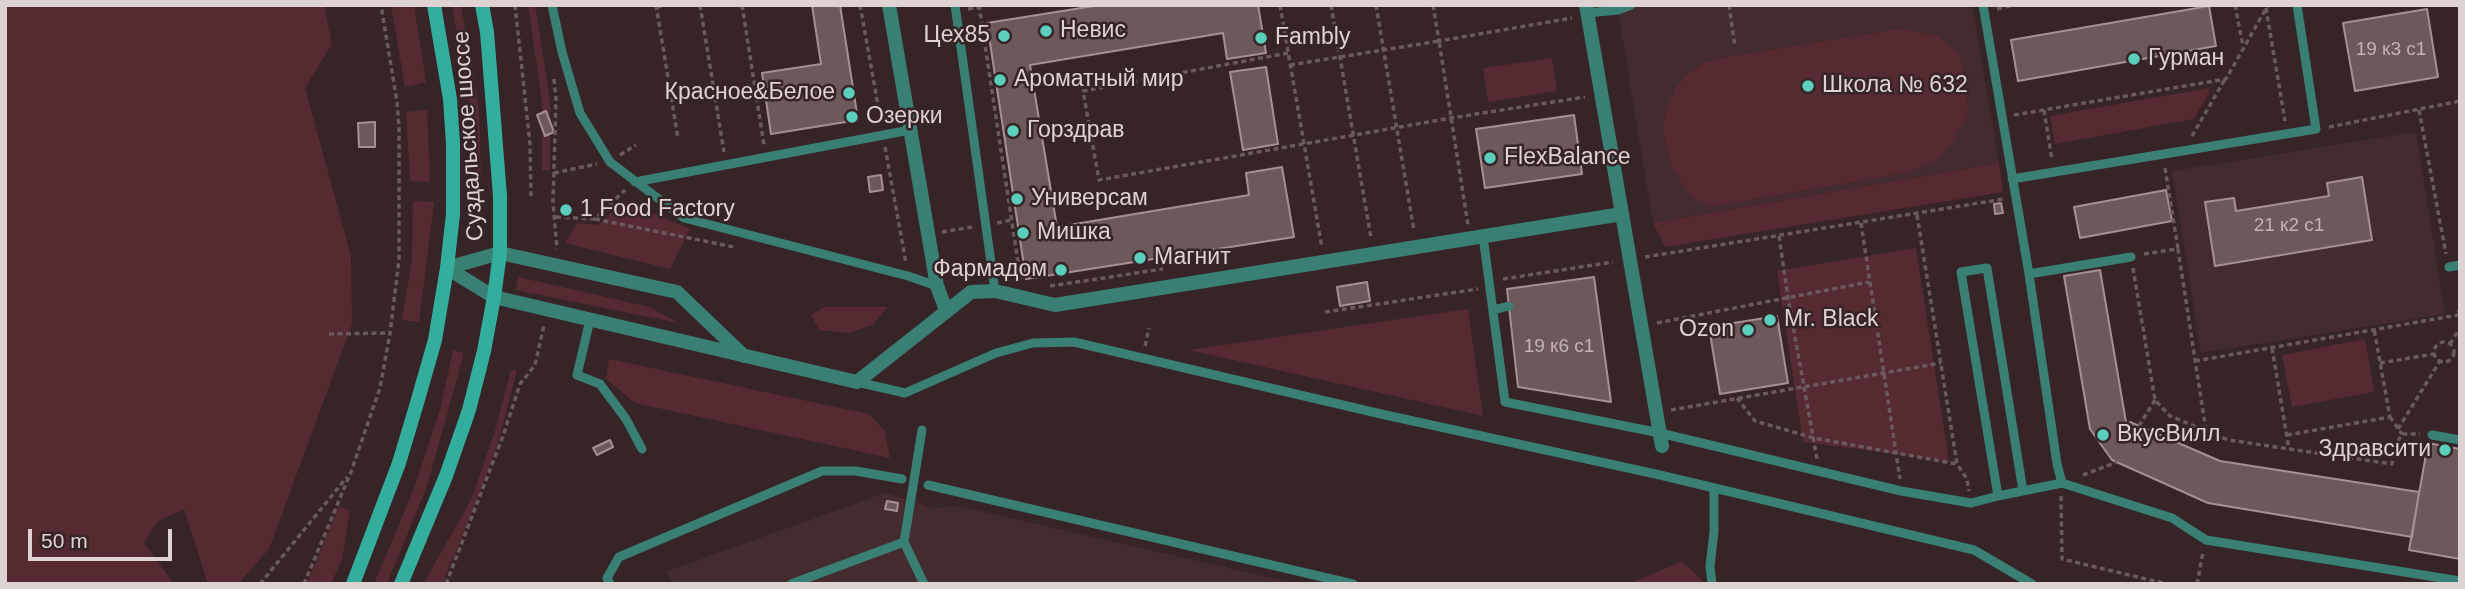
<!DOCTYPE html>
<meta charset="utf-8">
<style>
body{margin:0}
#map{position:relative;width:2465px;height:589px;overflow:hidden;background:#362427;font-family:Helvetica,sans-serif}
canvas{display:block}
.frame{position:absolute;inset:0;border:7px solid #ded2d3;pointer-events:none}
.scale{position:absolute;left:28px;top:529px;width:144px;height:32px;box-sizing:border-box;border:4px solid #ded2d3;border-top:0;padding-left:9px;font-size:21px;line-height:24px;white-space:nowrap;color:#ded2d3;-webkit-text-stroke:5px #362427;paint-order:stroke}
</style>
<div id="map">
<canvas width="2465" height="589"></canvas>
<div class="frame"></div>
<div class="scale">50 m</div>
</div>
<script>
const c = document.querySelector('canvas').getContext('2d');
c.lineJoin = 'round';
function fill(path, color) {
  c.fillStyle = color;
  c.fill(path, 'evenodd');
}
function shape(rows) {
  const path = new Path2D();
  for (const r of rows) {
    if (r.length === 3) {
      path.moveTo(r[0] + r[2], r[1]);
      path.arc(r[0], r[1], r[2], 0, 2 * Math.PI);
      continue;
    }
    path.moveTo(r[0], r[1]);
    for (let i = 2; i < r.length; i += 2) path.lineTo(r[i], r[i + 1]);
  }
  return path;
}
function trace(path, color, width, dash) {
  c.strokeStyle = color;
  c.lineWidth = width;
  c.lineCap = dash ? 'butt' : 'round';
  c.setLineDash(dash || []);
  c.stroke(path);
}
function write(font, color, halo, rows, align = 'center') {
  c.font = font + ' Helvetica,sans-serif';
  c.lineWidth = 5;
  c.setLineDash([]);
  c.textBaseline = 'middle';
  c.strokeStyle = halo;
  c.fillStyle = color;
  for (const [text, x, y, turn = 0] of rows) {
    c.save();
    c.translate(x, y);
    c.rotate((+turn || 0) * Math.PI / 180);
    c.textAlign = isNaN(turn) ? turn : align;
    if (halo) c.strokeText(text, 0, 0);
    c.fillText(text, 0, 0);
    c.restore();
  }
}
fill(shape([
 [1617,5,1972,5,1999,163,1653,223],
 [2416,132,2445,314,2201,353,2172,171],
 [885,493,934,508,958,506,1298,584,673,584,667,571]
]), '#442b2e');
fill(shape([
 [5,5,324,5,332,44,305,88,351,256,352,324,269,549,238,584,208,584,184,509,158,521,144,543,174,584,5,584],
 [391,5,414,5,426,82,405,87],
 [452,5,461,5,479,108,481,185,471,185,470,109],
 [528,5,535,5,550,100,550,170,542,170,542,102],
 [1900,29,1936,35,1958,53,1965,76,1968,112,1953,141,1936,161,1909,172,1714,206,1699,201,1688,193,1671,164,1663,130,1667,108,1677,86,1689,73,1704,63,1727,57],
 [1552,58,1557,91,1488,102,1483,68],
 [2209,88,2209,93,2194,119,2055,144,2050,116],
 [427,110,430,182,410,181,406,112],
 [1999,163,2003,192,1665,247,1653,223],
 [413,201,434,202,419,322,402,320,412,260],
 [624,201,690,229,670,269,565,243,577,223,598,225],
 [1916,248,1949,461,1803,442,1777,271],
 [518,277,650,307,679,323,516,290],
 [824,307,888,307,872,325,849,333,819,330,811,315],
 [1468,309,1483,416,1189,350],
 [2365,339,2374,392,2292,407,2282,355],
 [453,350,464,353,427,486,387,584,374,584,414,488,440,409],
 [609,359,869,414,885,431,890,458,635,403,606,379],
 [511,370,517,370,500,436,477,500,442,584,423,584,471,500,494,434],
 [339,506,350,510,342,559,331,584,307,584],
 [1682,561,1706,584,1629,584]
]), '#562a31');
const building = shape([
 [812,5,840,5,858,120,771,134,762,73,821,64,812,5],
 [1100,5,1258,5,1266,53,1227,59,1223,33,1030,65,1057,227,1249,195,1246,173,1282,167,1294,237,1026,279,987,23,1100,5],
 [2209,6,2216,46,2018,81,2011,40,2209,6],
 [2427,9,2438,77,2355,91,2343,23,2427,9],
 [1266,67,1278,144,1243,150,1230,72,1266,67],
 [546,111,554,132,545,136,537,115,546,111],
 [1574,115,1582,174,1485,188,1476,129,1574,115],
 [375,122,375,147,359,147,358,123,375,122],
 [881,175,883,190,870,192,868,177,881,175],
 [2362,177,2372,240,2215,266,2205,202,2234,198,2236,211,2329,196,2327,183,2362,177],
 [2166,190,2172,221,2080,238,2074,207,2166,190],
 [2001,203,2003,213,1995,214,1994,204,2001,203],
 [2100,270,2127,428,2130,422,2220,461,2419,492,2412,537,2208,503,2112,460,2090,429,2064,276,2100,270],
 [1594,277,1611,402,1518,387,1507,289,1594,277],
 [1367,282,1370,301,1340,306,1337,287,1367,282],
 [1777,316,1788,383,1720,394,1709,327,1777,316],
 [610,440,613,447,597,455,593,448,610,440],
 [2428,443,2460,449,2460,559,2409,550,2428,443],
 [887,501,898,503,897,511,885,509,887,501]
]);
fill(building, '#6d585b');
trace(building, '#a79093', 2);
trace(shape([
 [515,5,530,144,531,198],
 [656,5,678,138],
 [700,5,724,152],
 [742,5,764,145],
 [860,5,881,122],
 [979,5,1021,282],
 [1280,5,1322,248],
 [1331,5,1371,238],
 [1376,5,1414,231],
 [1433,5,1439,41,1572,18],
 [1729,5,1735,47],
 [2235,5,2243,46],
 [657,7,667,5],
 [2266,8,2285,121],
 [968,9,989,5],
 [1997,9,2015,5],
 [1288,53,1083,91,1099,180,1451,118,1585,97],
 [1290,65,1439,41,1468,225],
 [554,79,556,99,553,202,557,249],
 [2044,110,2052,160],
 [2419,110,2446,254],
 [2014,115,2226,79,2268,5],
 [2329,127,2460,101],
 [2192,136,2225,79],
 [885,147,906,263],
 [620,155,636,145],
 [2165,168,2178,249],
 [554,173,597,164],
 [1917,215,1957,464,1967,479,1969,491],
 [556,217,595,219,625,190],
 [595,219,734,247],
 [997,223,1012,220],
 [1861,223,1900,479],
 [942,232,972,227],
 [1779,236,1788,298,1817,459],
 [2144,254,2178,249,2206,431],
 [1645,257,2004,199],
 [2133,268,2155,400,2170,416,2228,440,2392,464,2396,445,2402,434,2420,434],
 [1503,279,1613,262],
 [1050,286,1163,269],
 [2460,308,2458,314,2460,319],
 [1325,312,1478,289],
 [1657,323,1869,282],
 [329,334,390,333],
 [2444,352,10],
 [2450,344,2460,328],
 [1145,346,1149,328],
 [2272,348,2289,449],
 [2195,361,2458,315],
 [2380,363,2434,354],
 [1737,398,1755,421,1814,438,1957,464],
 [1671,410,1941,363],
 [2390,417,2402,434],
 [2139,426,2155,400],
 [2398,429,2440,361],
 [2287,435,2390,417,2374,329],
 [2083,475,2117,462],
 [2061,496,2062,559,2167,584],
 [260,584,347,477],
 [304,584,351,472,380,388,390,333,399,260,399,126,397,102,381,5],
 [446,584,503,436,520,384,535,365,544,325],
 [2197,584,2203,552]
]), '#6a5a5d', 3.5, [5, 3.5]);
trace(shape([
 [552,5,562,52,580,113,610,162,684,218,908,276,937,286],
 [955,5,995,291],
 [1983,5,2029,274,2057,464,2062,483],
 [1587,13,1618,10,1631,5],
 [2012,179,2316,129,2297,5],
 [635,182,910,130],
 [1483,236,1505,402,1660,433,1901,491,1971,503,1998,496,2062,483,2172,518,2206,540,2460,581],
 [2449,267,2460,265],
 [2029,274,2131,257],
 [1493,310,1509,306],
 [590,320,577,375,600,384,626,419,642,449],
 [857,382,905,393,996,353,1033,343,1074,342,1381,414,1660,475,1974,550,2032,584],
 [922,430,904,542,924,584],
 [2432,435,2460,440],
 [928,485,1353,584],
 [1998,496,1961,272,1987,268,2023,491],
 [610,584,607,578,619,557,822,471,856,471,902,479],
 [791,584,904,542],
 [1712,584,1710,566,1714,532,1714,488]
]), '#3a7f73', 9);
trace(shape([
 [889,5,937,286,946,310],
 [1586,5,1662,446],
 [447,268,494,297,857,382,971,292,995,291,1055,305,1622,214],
 [447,268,500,253,677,292,744,356]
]), '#3a7f73', 14);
trace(shape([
 [353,584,399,463,417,403,435,340,447,268,453,214,453,143,450,99,434,5],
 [401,584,446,476,469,410,484,351,494,297,500,253,500,196,487,32,482,5]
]), '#33ae9d', 14);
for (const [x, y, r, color] of [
 [1046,31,7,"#5bcebc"],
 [1004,36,7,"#5bcebc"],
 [1261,38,7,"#5bcebc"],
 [2134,59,7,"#5bcebc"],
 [1000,80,7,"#5bcebc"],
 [1808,86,7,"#5bcebc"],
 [849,93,7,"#5bcebc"],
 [852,117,7,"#5bcebc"],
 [1013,131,7,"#5bcebc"],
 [1490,158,7,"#5bcebc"],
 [1017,199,7,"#5bcebc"],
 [566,210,7,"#5bcebc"],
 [1023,233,7,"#5bcebc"],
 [1140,258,7,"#5bcebc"],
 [1061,270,7,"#5bcebc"],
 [1770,320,7,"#5bcebc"],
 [1748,330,7,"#5bcebc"],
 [2103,435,7,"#5bcebc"],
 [2445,450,7,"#5bcebc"]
]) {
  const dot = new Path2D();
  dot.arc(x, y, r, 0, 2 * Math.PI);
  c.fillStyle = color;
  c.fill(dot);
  trace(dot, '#362427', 2.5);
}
write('19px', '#c2b4b5', null, [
 ["19 к3 с1",2391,50],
 ["21 к2 с1",2289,226],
 ["19 к6 с1",1559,347]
]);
write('23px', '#ded2d3', '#362427', [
 ["Невис",1060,31],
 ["Цех85",990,36,"right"],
 ["Fambly",1275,38],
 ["Гурман",2148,59],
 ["Ароматный мир",1014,80],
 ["Школа № 632",1822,86],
 ["Красное&Белое",835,93,"right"],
 ["Озерки",866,117],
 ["Горздрав",1027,131],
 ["FlexBalance",1504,158],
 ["Универсам",1031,199],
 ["1 Food Factory",580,210],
 ["Мишка",1037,233],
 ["Магнит",1154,258],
 ["Фармадом",1047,270,"right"],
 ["Mr. Black",1784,320],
 ["Ozon",1734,330,"right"],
 ["ВкусВилл",2117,435],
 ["Здравсити",2431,450,"right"]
], 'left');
write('23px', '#ded2d3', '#362427', [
 ["Суздальское шоссе",469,136,-94]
]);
</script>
